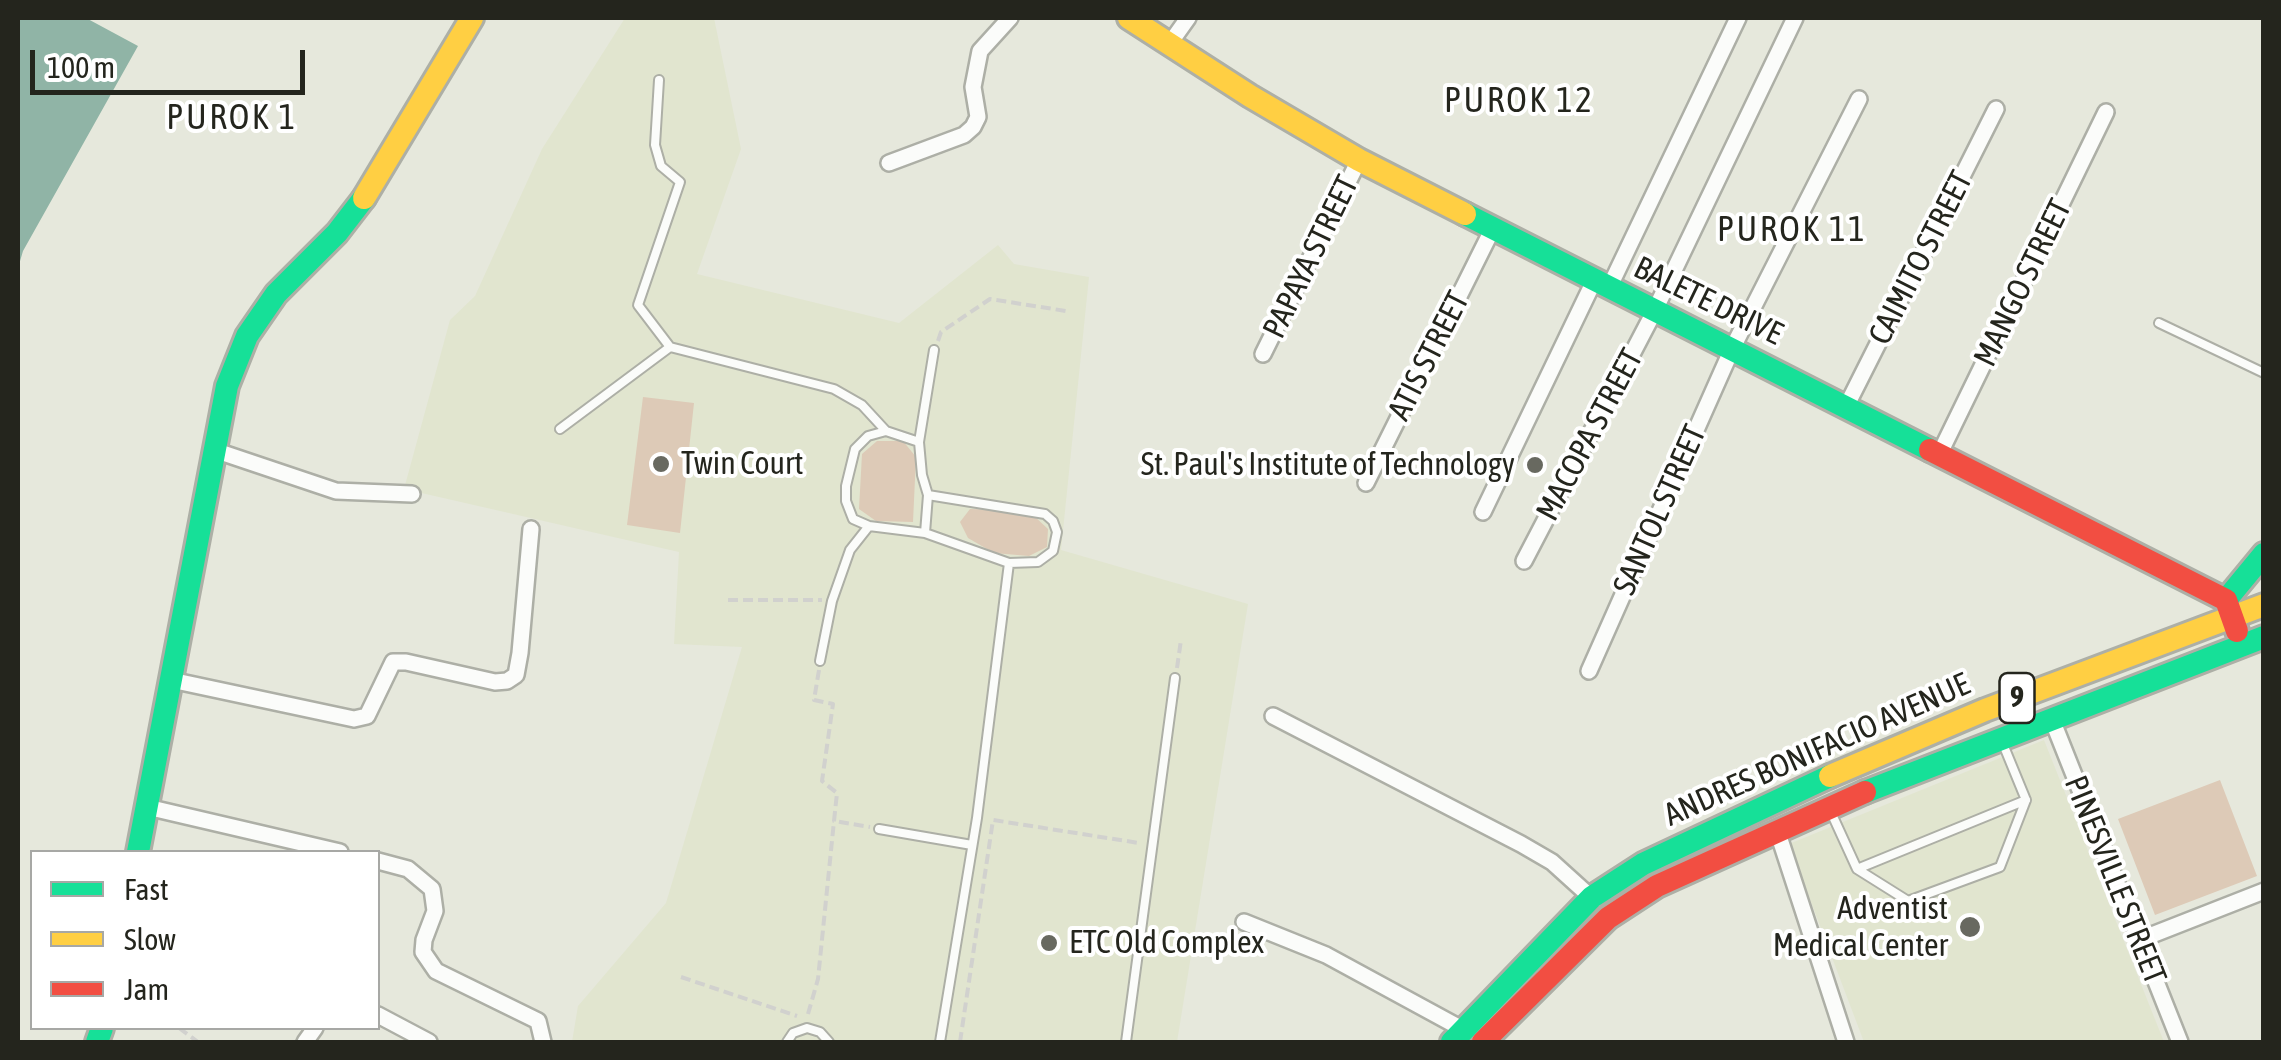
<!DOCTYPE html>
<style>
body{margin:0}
#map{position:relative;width:2281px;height:1060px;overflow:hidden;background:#e6e8dc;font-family:"Asap Condensed",sans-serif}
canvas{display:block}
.frame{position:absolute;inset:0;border:20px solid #24251d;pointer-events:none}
.legend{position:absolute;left:30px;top:850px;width:350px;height:180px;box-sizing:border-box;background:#fff;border:2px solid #a7a8a5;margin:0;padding:12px 18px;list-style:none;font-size:30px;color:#24251d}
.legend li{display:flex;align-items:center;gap:20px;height:50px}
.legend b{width:50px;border:2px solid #a7a8a5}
.scale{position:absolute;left:30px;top:50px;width:275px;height:45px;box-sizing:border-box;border:5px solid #24251d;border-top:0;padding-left:12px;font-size:30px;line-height:35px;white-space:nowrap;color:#24251d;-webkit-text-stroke:8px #fff;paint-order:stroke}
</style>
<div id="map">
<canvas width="2281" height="1060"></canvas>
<div class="frame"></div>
<ul class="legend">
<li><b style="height:12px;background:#16e098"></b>Fast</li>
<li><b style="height:12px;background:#ffcf43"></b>Slow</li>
<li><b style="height:12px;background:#f24e42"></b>Jam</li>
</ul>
<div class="scale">100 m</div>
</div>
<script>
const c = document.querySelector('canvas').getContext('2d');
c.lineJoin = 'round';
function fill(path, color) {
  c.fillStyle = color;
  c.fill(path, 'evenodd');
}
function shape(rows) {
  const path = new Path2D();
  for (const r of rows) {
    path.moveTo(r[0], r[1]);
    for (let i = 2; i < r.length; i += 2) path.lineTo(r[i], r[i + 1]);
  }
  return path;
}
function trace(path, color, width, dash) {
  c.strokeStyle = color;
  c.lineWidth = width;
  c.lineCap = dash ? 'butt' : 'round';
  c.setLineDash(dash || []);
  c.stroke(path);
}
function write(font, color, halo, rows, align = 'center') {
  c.font = font + ' "Asap Condensed",sans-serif';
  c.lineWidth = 8;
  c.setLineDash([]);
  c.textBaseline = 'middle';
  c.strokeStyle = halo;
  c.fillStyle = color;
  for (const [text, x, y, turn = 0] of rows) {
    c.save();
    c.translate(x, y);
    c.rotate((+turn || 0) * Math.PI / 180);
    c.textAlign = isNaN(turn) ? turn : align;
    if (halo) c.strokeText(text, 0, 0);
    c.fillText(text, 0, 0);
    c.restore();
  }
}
fill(shape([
 [625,18,714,18,741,149,697,274,899,323,998,245,1014,264,1089,277,1061,550,1248,604,1177,1042,572,1042,578,1006,666,903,742,647,674,644,679,552,404,489,450,320,475,296,542,149],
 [2044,740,2164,1042,1864,1042,1789,844]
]), '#e1e5cf');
fill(shape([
 [643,397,694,403,680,533,627,525],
 [877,441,903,441,916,457,913,522,876,521,859,509,862,454],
 [970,509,1005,510,1033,515,1048,529,1047,547,1029,556,994,553,968,538,960,522],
 [2220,780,2257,876,2155,915,2118,819]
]), '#ddcab7');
fill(shape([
 [18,18,86,18,138,46,23,251,18,268]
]), '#90b4a6');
const lane = shape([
 [659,80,655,145,661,166,680,182,638,305,670,347,834,389,862,405,886,431,919,442],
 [2159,323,2264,373],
 [560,429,670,347],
 [886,431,868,436,855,449,846,486,846,501,853,519,869,526,925,533,1009,563,1038,562,1053,551,1057,532,1053,521,1045,514,928,495],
 [925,533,928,495,922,475,919,442,934,350],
 [820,661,832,601,850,550,869,526],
 [2003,744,2026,800],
 [2026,800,2000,867,1908,901,1857,869,2026,800],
 [1830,810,1857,869],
 [879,829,972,845],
 [787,1042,793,1033,807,1028,820,1032,829,1042],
 [940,1042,977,818,1009,563],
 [1126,1042,1175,678]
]);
const street = shape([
 [1168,46,1188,18],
 [889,163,964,135,973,127,978,117,973,87,980,51,1010,18],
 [1609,288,1738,18],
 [1263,354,1359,160],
 [1846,407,1996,109],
 [214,450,336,491,412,494],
 [1940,453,2106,112],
 [1366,483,1492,230],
 [1483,512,1594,281],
 [1524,561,1655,310,1795,18],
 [1589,671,1732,349,1859,99],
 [171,680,354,719,367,716,393,662,406,662,495,682,507,681,516,675,520,653,531,529],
 [1273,716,1521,844,1552,862,1594,900],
 [2051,717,2180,1042],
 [147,807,340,852],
 [1777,830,1846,1042],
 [378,861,408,869,432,889,435,911,424,940,423,952,436,971,538,1021,543,1042],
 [1244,922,1326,955,1464,1030],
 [2139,940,2264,891],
 [378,1015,429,1042],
 [305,1042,315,1028]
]);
const fast = shape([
 [1465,214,1930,450],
 [2226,600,2264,554],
 [1865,792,2264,637],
 [138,852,227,386,247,336,276,294,337,233,364,198],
 [97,1042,102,1028],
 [1452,1042,1592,897,1643,864,1830,776]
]);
const slow = shape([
 [1129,18,1250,96,1359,160,1465,214],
 [364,198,472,18],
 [1830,776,1985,710,2264,605]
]);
const jam = shape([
 [1930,450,2226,600,2237,631],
 [1483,1042,1608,918,1657,886,1865,792]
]);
trace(lane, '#adafa6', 12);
trace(street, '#adafa6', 20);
trace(fast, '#adafa6', 28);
trace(slow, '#adafa6', 28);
trace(jam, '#adafa6', 28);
trace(shape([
 [938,341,941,332,990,299,1066,311],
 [728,600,822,600],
 [1177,668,1181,640],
 [819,670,814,700,833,704,822,781,837,793,834,821,870,827],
 [681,977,797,1016],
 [808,1014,818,979,834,821],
 [179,1028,198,1042],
 [960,1042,993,820,1139,843]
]), '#d1d1ce', 4, [10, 5]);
trace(lane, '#fbfcfa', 8);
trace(street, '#fbfcfa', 15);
trace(fast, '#16e098', 22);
trace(slow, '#ffcf43', 22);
trace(jam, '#f24e42', 22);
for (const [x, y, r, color] of [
 [661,464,10,"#686960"],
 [1535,465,10,"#686960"],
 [1970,927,12,"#686960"],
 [1049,943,10,"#686960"]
]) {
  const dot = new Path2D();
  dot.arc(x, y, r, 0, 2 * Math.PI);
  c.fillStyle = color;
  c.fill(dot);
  trace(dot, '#fff', 4);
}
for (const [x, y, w] of [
 [2017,698,35]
]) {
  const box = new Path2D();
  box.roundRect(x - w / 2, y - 25, w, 50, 8);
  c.fillStyle = '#fff';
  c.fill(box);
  trace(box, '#24251d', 2.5);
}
write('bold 30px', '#24251d', null, [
 ["9",2017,698]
]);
write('32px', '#24251d', '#fff', [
 ["PAPAYA STREET",1311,257,-64],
 ["CAIMITO STREET",1921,258,-63],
 ["MANGO STREET",2023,283,-64],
 ["BALETE DRIVE",1708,301,26],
 ["ATIS STREET",1429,356,-63],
 ["MACOPA STREET",1590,435,-62],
 ["SANTOL STREET",1660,510,-66],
 ["ANDRES BONIFACIO AVENUE",1817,750,-24],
 ["PINESVILLE STREET",2115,880,68]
]);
write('32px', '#24251d', '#fff', [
 ["Twin Court",681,464],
 ["St. Paul's Institute of Technology",1515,465,"right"],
 ["Adventist",1948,909,"right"],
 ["Medical Center",1948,946,"right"],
 ["ETC Old Complex",1069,943]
], 'left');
c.letterSpacing = '2.5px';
write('35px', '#24251d', '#fff', [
 ["PUROK 12",1519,101],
 ["PUROK 1",232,118],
 ["PUROK 11",1792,230]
]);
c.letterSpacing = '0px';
</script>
